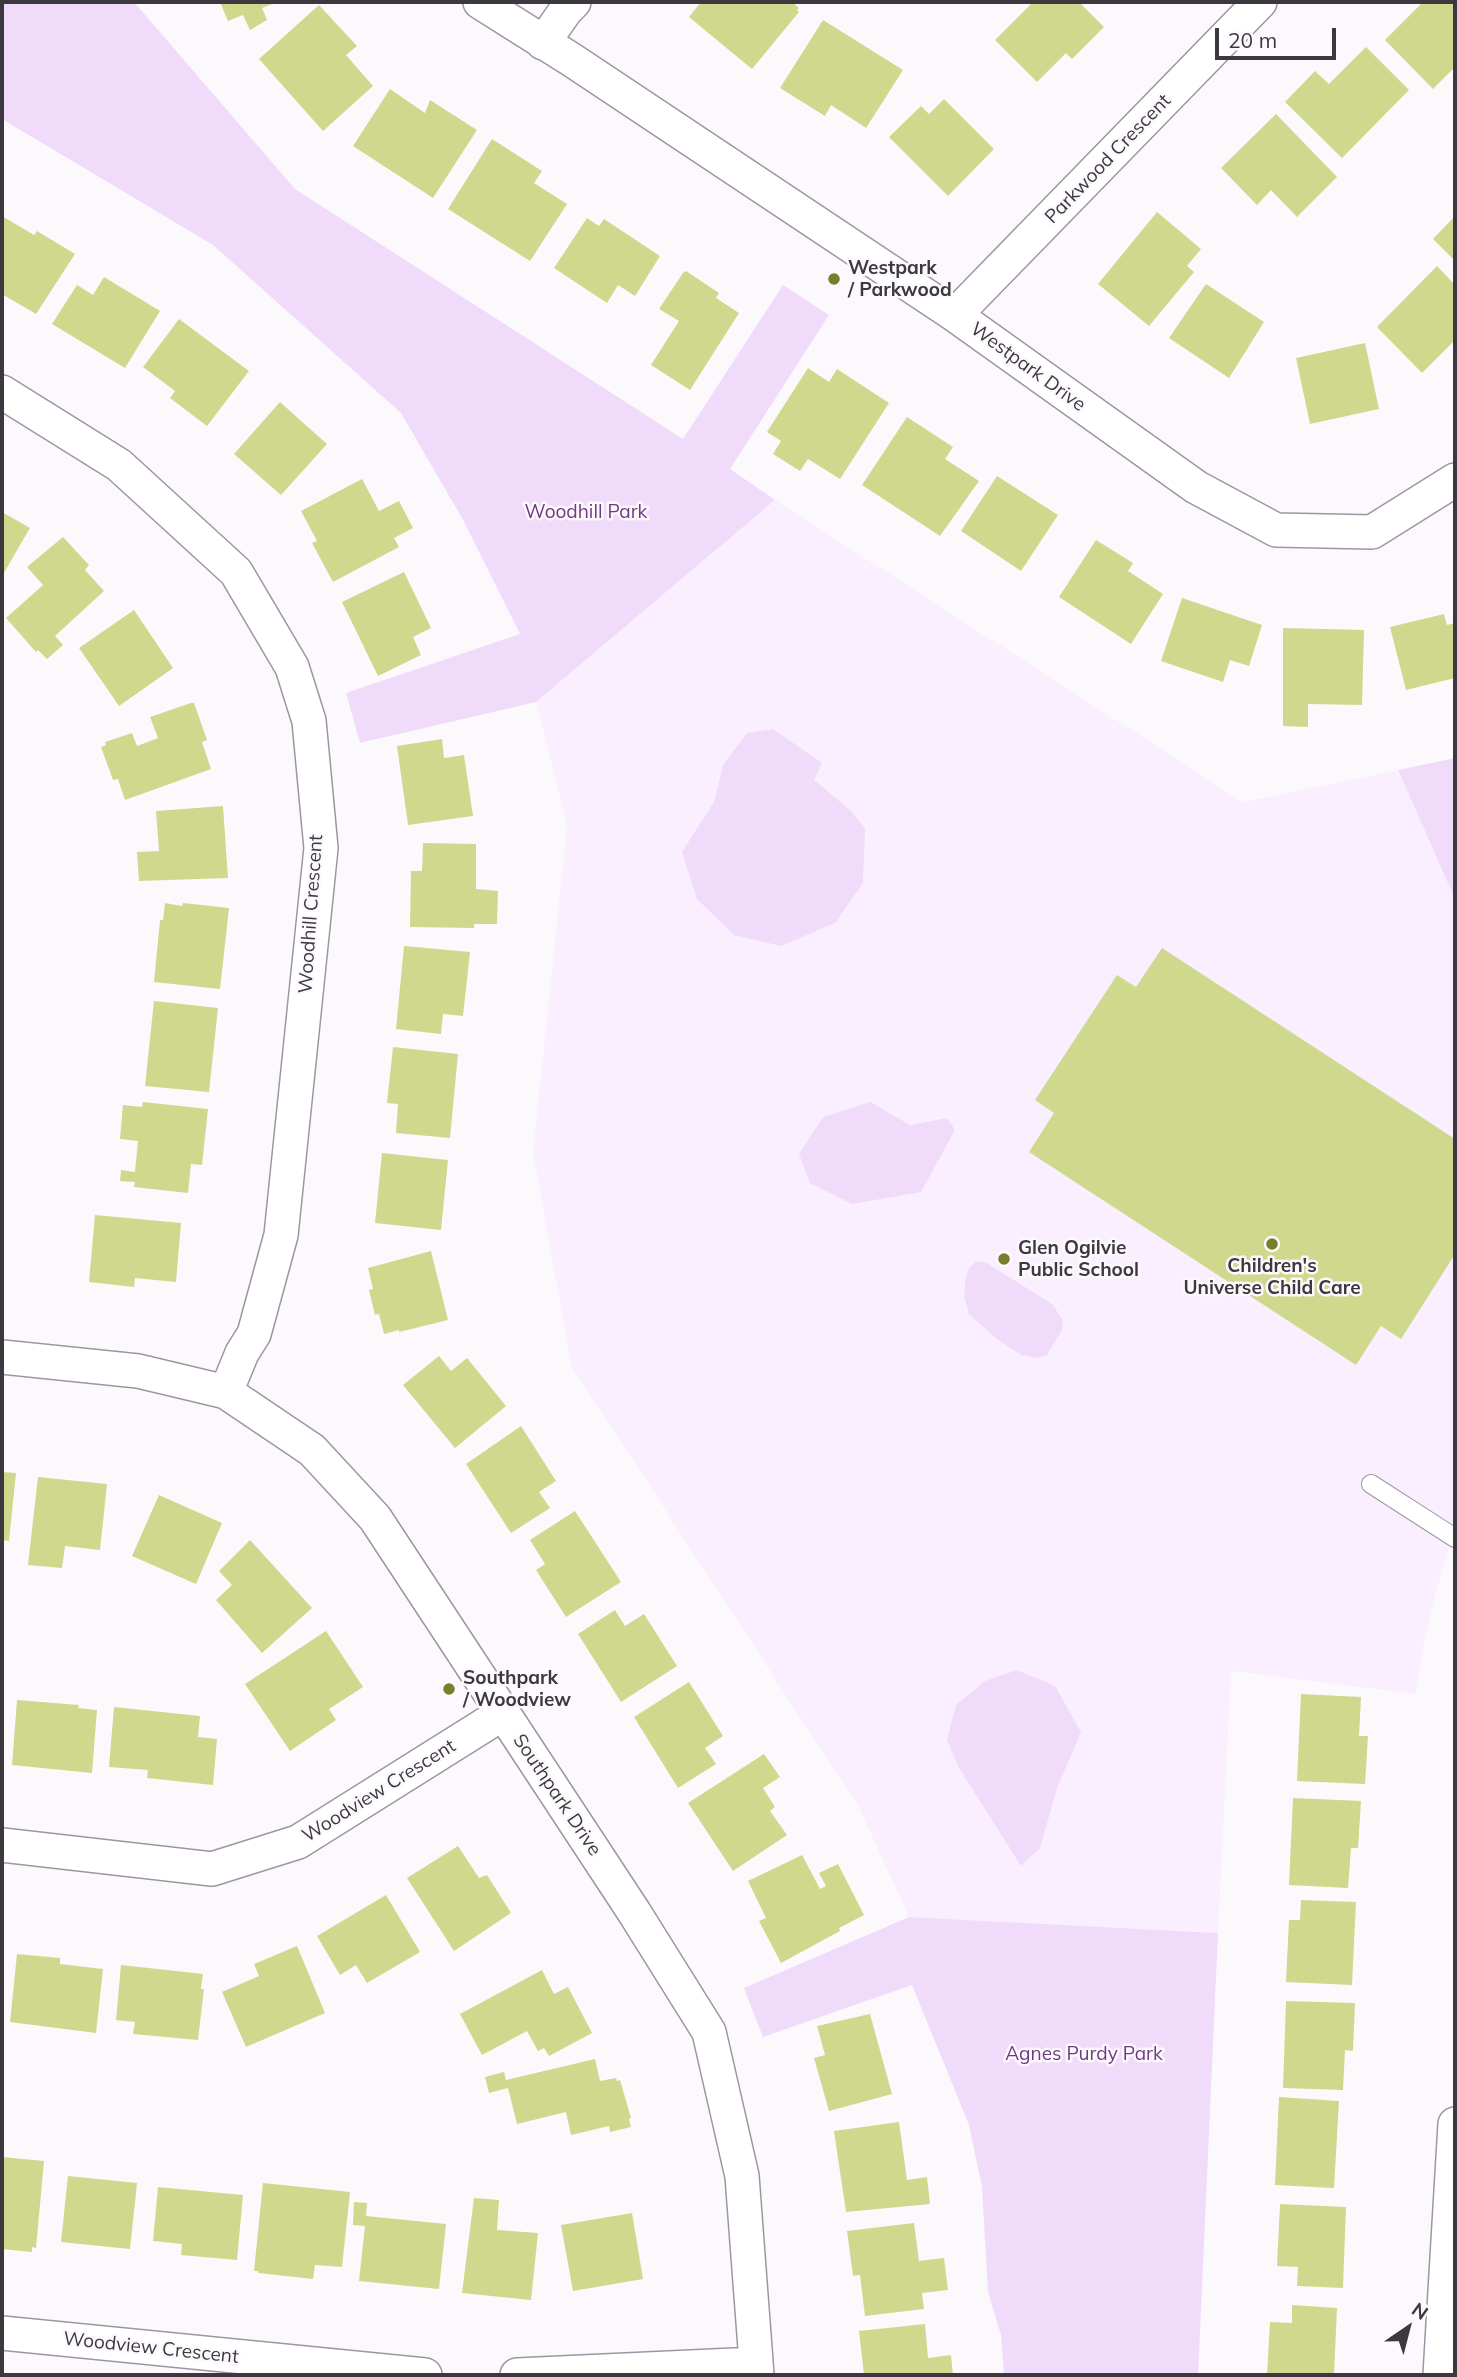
<!DOCTYPE html>
<style>
body{margin:0}
#map{position:relative;width:1457px;height:2377px;overflow:hidden;background:#fcf9fd;font-family:Mulish,sans-serif}
canvas{display:block}
.frame{position:absolute;inset:0;border:4px solid #3d383f;pointer-events:none}
.north{position:absolute;left:1373px;top:2293px;width:70px;height:70px;-webkit-text-stroke:5px #fcf9fd;paint-order:stroke;rotate:35deg;font-size:19px;font-weight:700;line-height:28px;text-align:center;color:#3d383f}
.north::after{content:'';display:block;margin:auto;width:24px;height:32px;background:#3d383f;clip-path:polygon(50% 0,100% 100%,50% 72%,0 100%)}
.scale{position:absolute;left:1215px;top:28px;width:121px;height:32px;box-sizing:border-box;border:4px solid #3d383f;border-top:0;padding-left:9px;font-size:21px;line-height:24px;white-space:nowrap;color:#3d383f;-webkit-text-stroke:5px #fcf9fd;paint-order:stroke}
</style>
<div id="map">
<canvas width="1457" height="2377"></canvas>
<div class="frame"></div>
<div class="north">N</div>
<div class="scale">20 m</div>
</div>
<script>
const c = document.querySelector('canvas').getContext('2d');
c.lineJoin = 'round';
function fill(path, color) {
  c.fillStyle = color;
  c.fill(path, 'evenodd');
}
function shape(rows) {
  const path = new Path2D();
  for (const r of rows) {
    path.moveTo(r[0], r[1]);
    for (let i = 2; i < r.length; i += 2) path.lineTo(r[i], r[i + 1]);
  }
  return path;
}
function trace(path, color, width, dash) {
  c.strokeStyle = color;
  c.lineWidth = width;
  c.lineCap = dash ? 'butt' : 'round';
  c.setLineDash(dash || []);
  c.stroke(path);
}
function write(font, color, halo, rows, align = 'center') {
  c.font = font + ' Mulish,sans-serif';
  c.lineWidth = 5;
  c.setLineDash([]);
  c.textBaseline = 'middle';
  c.strokeStyle = halo;
  c.fillStyle = color;
  for (const [text, x, y, turn = 0] of rows) {
    c.save();
    c.translate(x, y);
    c.rotate((+turn || 0) * Math.PI / 180);
    c.textAlign = isNaN(turn) ? turn : align;
    if (halo) c.strokeText(text, 0, 0);
    c.fillText(text, 0, 0);
    c.restore();
  }
}
fill(shape([
 [775,500,1243,802,1398,770,1455,899,1455,1527,1436,1593,1424,1643,1416,1694,1231,1671,1218,1933,909,1917,859,1808,571,1365,533,1152,567,826,536,702]
]), '#faeffe');
fill(shape([
 [2,2,134,2,295,189,683,439,783,285,829,315,730,469,775,500,536,702,360,743,346,693,520,634,462,518,401,413,213,245,2,119],
 [773,729,822,763,814,780,851,811,865,828,863,883,835,923,781,946,734,935,697,899,682,852,714,802,723,765,747,733],
 [1455,758,1455,899,1398,770],
 [870,1102,910,1125,947,1118,955,1130,921,1192,852,1204,810,1183,799,1154,823,1117],
 [976,1262,985,1262,1052,1304,1063,1320,1062,1330,1047,1355,1038,1358,1021,1355,997,1339,969,1314,964,1296,966,1277,969,1268],
 [1017,1670,1055,1686,1081,1732,1057,1788,1040,1848,1021,1866,959,1768,947,1740,956,1705,985,1681],
 [909,1917,1218,1933,1198,2375,1004,2375,1001,2335,988,2292,982,2187,969,2125,912,1985,763,2037,744,1988]
]), '#f1dbfa');
fill(shape([
 [220,2,277,2,262,8,267,20,250,30,243,15,228,21],
 [701,2,792,2,799,8,797,10,799,12,752,69,689,17],
 [1033,2,1079,2,1104,27,1072,59,1066,53,1037,82,995,40],
 [1423,2,1455,2,1455,67,1433,89,1385,40],
 [319,5,357,46,346,55,373,86,323,131,259,59],
 [823,20,903,70,866,128,831,105,825,116,780,88],
 [1366,47,1409,90,1342,158,1285,102,1315,71,1329,84],
 [390,89,425,113,430,100,477,130,433,198,353,146],
 [944,99,994,149,948,196,889,137,921,106,929,114],
 [1276,114,1337,177,1297,217,1271,190,1257,205,1221,168],
 [492,139,542,171,534,183,567,204,530,261,448,209],
 [1157,212,1201,249,1187,266,1194,272,1149,326,1098,284],
 [2,216,34,235,37,231,75,254,36,314,2,294,4,285,2,284],
 [1455,216,1455,261,1433,239],
 [587,218,599,226,604,219,660,256,635,296,618,285,607,303,554,268],
 [1437,266,1455,285,1455,340,1422,373,1377,327],
 [686,271,719,293,716,298,739,313,690,390,651,365,679,321,659,309,683,273],
 [104,277,160,311,125,368,52,324,77,285,93,295],
 [1206,284,1264,322,1229,378,1169,338],
 [179,319,249,371,207,426,170,398,175,391,143,367],
 [1365,343,1379,409,1310,424,1296,358],
 [808,368,829,382,837,369,889,403,840,479,808,459,800,471,773,454,781,441,767,432],
 [280,402,327,444,281,495,234,454],
 [907,417,953,447,945,459,979,481,940,536,862,485],
 [997,476,1058,515,1021,571,961,531],
 [362,479,379,511,399,501,413,528,394,538,399,547,333,582,312,543,317,541,301,511],
 [2,512,30,528,2,576],
 [63,537,89,565,85,570,104,591,55,636,63,645,47,659,38,650,36,652,6,618,43,585,27,567],
 [1096,540,1133,563,1128,571,1163,594,1131,644,1059,597],
 [404,572,431,628,413,637,421,655,378,676,342,602],
 [1182,598,1262,625,1249,666,1230,660,1223,682,1161,661],
 [134,610,173,668,119,706,79,648],
 [1444,614,1447,625,1455,623,1455,678,1406,690,1390,627],
 [1283,628,1364,630,1362,705,1308,704,1308,727,1283,726],
 [191,703,194,703,207,740,202,742,211,769,125,800,118,779,113,780,101,747,106,745,105,742,132,733,137,746,158,738,150,717],
 [442,739,444,758,464,755,473,816,408,825,397,746],
 [223,806,228,878,139,881,137,852,159,851,156,811],
 [423,843,476,844,476,889,498,891,497,924,474,924,474,928,410,927,411,871,422,871],
 [165,903,182,906,183,903,229,908,220,989,154,982,160,920,163,920],
 [404,946,470,952,463,1016,443,1014,441,1034,396,1029],
 [1162,948,1455,1139,1455,1254,1401,1339,1381,1326,1356,1365,1029,1152,1054,1113,1035,1100,1117,975,1136,987],
 [154,1001,218,1008,209,1092,145,1086],
 [393,1047,458,1054,450,1138,396,1133,398,1104,387,1103],
 [143,1102,208,1109,202,1165,191,1164,188,1193,134,1187,135,1182,120,1181,121,1170,135,1172,138,1141,120,1139,123,1105,142,1107],
 [382,1153,448,1160,441,1230,375,1223],
 [95,1215,181,1223,176,1282,135,1278,134,1287,89,1282],
 [431,1251,448,1320,399,1332,399,1330,384,1334,379,1314,375,1315,369,1290,373,1289,368,1268],
 [439,1356,451,1371,467,1358,506,1406,455,1448,403,1385],
 [521,1426,556,1481,539,1492,550,1508,511,1533,466,1464],
 [2,1472,16,1473,9,1541,2,1540],
 [38,1477,107,1484,100,1550,65,1546,62,1568,28,1565],
 [159,1495,222,1523,196,1584,132,1556],
 [575,1511,621,1582,566,1617,536,1570,545,1564,530,1540],
 [250,1540,312,1608,262,1653,216,1600,232,1585,219,1571],
 [615,1610,625,1626,644,1614,677,1666,621,1702,578,1634],
 [326,1631,363,1687,329,1709,336,1720,290,1751,245,1684],
 [689,1682,723,1736,705,1748,716,1764,678,1788,634,1717],
 [1301,1694,1361,1697,1359,1736,1368,1736,1365,1784,1297,1781],
 [17,1700,79,1705,78,1708,97,1710,92,1773,12,1765],
 [114,1707,200,1716,198,1737,217,1739,213,1785,147,1778,148,1770,109,1767],
 [764,1754,780,1777,763,1788,775,1807,770,1811,787,1835,733,1871,688,1803],
 [1293,1798,1361,1801,1358,1848,1351,1848,1348,1888,1289,1885],
 [458,1846,479,1878,487,1875,511,1913,454,1951,407,1878],
 [802,1855,820,1889,826,1886,819,1873,838,1864,864,1915,839,1928,840,1931,781,1963,759,1921,766,1918,748,1881],
 [386,1895,420,1952,367,1983,356,1965,340,1975,317,1936],
 [1301,1900,1356,1902,1352,1985,1286,1982,1289,1920,1300,1920],
 [297,1946,325,2013,246,2047,222,1992,259,1976,254,1964],
 [17,1954,60,1958,60,1964,103,1969,96,2033,10,2022],
 [121,1965,203,1974,201,1989,204,1989,198,2040,133,2034,135,2022,116,2020],
 [542,1970,554,1994,568,1987,592,2033,549,2056,544,2048,538,2051,527,2031,482,2055,460,2014],
 [1286,2001,1355,2003,1353,2051,1345,2050,1343,2090,1283,2088],
 [870,2014,892,2094,829,2111,814,2058,825,2055,817,2026],
 [595,2059,600,2081,616,2078,617,2081,620,2080,631,2118,629,2119,631,2127,610,2132,609,2126,571,2135,566,2112,517,2124,508,2088,489,2093,485,2077,504,2072,506,2080],
 [1279,2097,1339,2101,1334,2188,1275,2185],
 [899,2122,907,2180,927,2177,930,2204,846,2212,834,2131],
 [2,2157,44,2161,36,2248,32,2247,32,2252,2,2249],
 [68,2176,137,2183,130,2249,61,2242],
 [263,2183,350,2192,342,2267,315,2265,313,2279,258,2273,258,2271,254,2271],
 [158,2187,243,2195,237,2260,181,2255,182,2244,153,2241],
 [474,2198,499,2200,497,2230,538,2233,531,2300,462,2293],
 [354,2202,367,2203,366,2216,446,2224,439,2289,359,2281,365,2226,353,2225],
 [1280,2204,1346,2207,1343,2288,1297,2286,1298,2267,1277,2266],
 [632,2213,643,2279,573,2291,561,2225],
 [914,2223,919,2261,944,2258,948,2290,922,2293,924,2309,865,2316,860,2275,853,2276,847,2231],
 [1292,2305,1337,2308,1334,2375,1267,2375,1270,2322,1292,2323],
 [925,2324,928,2358,951,2355,953,2375,864,2375,859,2331]
]), '#ced98e');
const lane = shape([
 [1371,1484,1455,1538]
]);
const street = shape([
 [480,2,572,60,955,315,1196,487,1276,530,1372,532,1455,480],
 [543,43,566,10,574,2],
 [955,315,1260,2],
 [2,392,119,465,236,572,292,667,309,721,321,848,281,1235,254,1334,242,1353,226,1392],
 [2,1357,138,1371,226,1392,312,1450,375,1518,634,1912,709,2032,742,2176,757,2375],
 [2,1845,212,1869,298,1842,502,1714],
 [2,2333,425,2375],
 [517,2375,756,2364],
 [1440,2375,1455,2124]
]);
trace(lane, '#a094a4', 20);
trace(street, '#a094a4', 36);
trace(lane, '#fff', 18);
trace(street, '#fff', 33);
for (const [x, y, r, color] of [
 [834,279,7,"#767f2a"],
 [1272,1244,7,"#767f2a"],
 [1004,1259,7,"#767f2a"],
 [449,1689,7,"#767f2a"]
]) {
  const dot = new Path2D();
  dot.arc(x, y, r, 0, 2 * Math.PI);
  c.fillStyle = color;
  c.fill(dot);
  trace(dot, '#fcf9fd', 2.5);
}
write('19px', '#3d383f', '#fcf9fd', [
 ["Parkwood Crescent",1108,159,-46],
 ["Westpark Drive",1028,367,36],
 ["Woodhill Crescent",311,914,-86],
 ["Woodview Crescent",379,1791,-32],
 ["Southpark Drive",557,1795,56],
 ["Woodview Crescent",151,2348,6]
]);
write('bold 19px', '#3d383f', '#fcf9fd', [
 ["Westpark",848,268],
 ["/ Parkwood",848,290],
 ["Glen Ogilvie",1018,1248],
 ["Public School",1018,1270],
 ["Children's",1272,1266,"center"],
 ["Universe Child Care",1272,1288,"center"],
 ["Southpark",463,1678],
 ["/ Woodview",463,1700]
], 'left');
write('19px', '#703a82', '#fcf9fd', [
 ["Woodhill Park",586,512],
 ["Agnes Purdy Park",1084,2054]
]);
</script>
